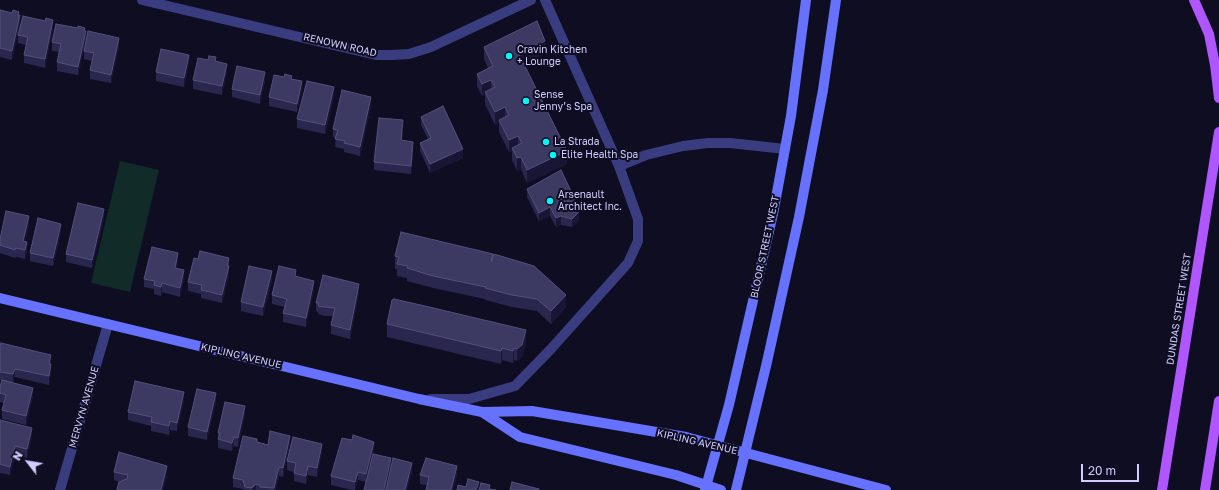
<!DOCTYPE html>
<meta charset="utf-8">
<style>
body{margin:0}
#map{position:relative;width:1219px;height:490px;overflow:hidden;background:#0f0d22;font-family:"Golos Text",sans-serif}
canvas{display:block}
.north{position:absolute;left:8px;top:442px;width:40px;height:40px;-webkit-text-stroke:3px #0f0d22;paint-order:stroke;rotate:301deg;font-size:11px;font-weight:700;line-height:16px;text-align:center;color:#cfceff}
.north::after{content:'';display:block;margin:auto;width:14px;height:18px;background:#cfceff;clip-path:polygon(50% 0,100% 100%,50% 72%,0 100%)}
.scale{position:absolute;left:1081px;top:464px;width:58px;height:18px;box-sizing:border-box;border:2px solid #cfceff;border-top:0;padding-left:5px;font-size:12px;line-height:14px;white-space:nowrap;color:#cfceff;-webkit-text-stroke:3px #0f0d22;paint-order:stroke}
</style>
<div id="map">
<canvas width="1219" height="490"></canvas>
<div class="north">N</div>
<div class="scale">20 m</div>
</div>
<script>
const c = document.querySelector('canvas').getContext('2d');
c.lineJoin = 'round';
function fill(path, color) {
  c.fillStyle = color;
  c.fill(path, 'evenodd');
}
function shape(rows) {
  const path = new Path2D();
  for (const r of rows) {
    path.moveTo(r[0], r[1]);
    for (let i = 2; i < r.length; i += 2) path.lineTo(r[i], r[i + 1]);
  }
  return path;
}
function trace(path, color, width, dash) {
  c.strokeStyle = color;
  c.lineWidth = width;
  c.lineCap = dash ? 'butt' : 'round';
  c.setLineDash(dash || []);
  c.stroke(path);
}
function write(font, color, halo, rows, align = 'center') {
  c.font = font + ' "Golos Text",sans-serif';
  c.lineWidth = 4;
  c.setLineDash([]);
  c.textBaseline = 'middle';
  c.strokeStyle = halo;
  c.fillStyle = color;
  for (const [text, x, y, turn = 0] of rows) {
    c.save();
    c.translate(x, y);
    c.rotate((+turn || 0) * Math.PI / 180);
    c.textAlign = isNaN(turn) ? turn : align;
    if (halo) c.strokeText(text, 0, 0);
    c.fillText(text, 0, 0);
    c.restore();
  }
}
fill(shape([
 [120,161,159,170,130,292,91,283]
]), '#112b28');
trace(shape([
 [142,0,376,55,392,55,409,54,431,47,531,0],
 [619,166,646,155,683,146,708,143,730,143,785,149],
 [60,490,108,324]
]), '#393d80', 10);
trace(shape([
 [431,399,469,399,515,386,550,350,628,263,638,241,638,219,619,166,545,0]
]), '#393d80', 10);
trace(shape([
 [0,298,419,399,482,412,532,411,686,437,886,490],
 [482,412,520,437,676,475,721,490],
 [705,490,729,405,773,214,791,116,806,0],
 [736,490,767,362,799,217,823,90,836,0]
]), '#6671fe', 10);
trace(shape([
 [1194,0,1209,34,1215,65,1219,98],
 [1162,490,1219,132],
 [1205,490,1219,401]
]), '#af56fe', 10);
fill(shape([
 [0,10,19,15,20,24,12,60,0,57],
 [53,28,45,68,24,63,24,55,26,45,18,43,18,35],
 [85,31,86,40,78,75,57,71,57,62,59,52,52,51,52,42],
 [119,47,111,83,90,79,90,70,92,61,84,59,84,51],
 [484,47,545,53,524,64,567,164,527,183,521,169,517,171,512,160,512,151,509,152,499,132,499,123,495,125,485,104,485,95,482,96,477,86,477,74,488,68,484,59],
 [208,60,216,61,227,72,222,95,193,89,193,80],
 [189,64,184,87,156,81,156,72],
 [292,79,302,90,297,112,269,106,269,97],
 [265,81,260,104,232,97,232,89],
 [334,96,325,134,297,128,297,119],
 [371,106,360,156,344,152,344,149,335,147,336,138,333,137,333,129],
 [421,117,463,158,430,173,420,151,420,143,428,139,421,125],
 [403,129,402,140,413,150,411,174,374,170,374,162],
 [527,189,579,217,578,222,572,227,561,225,556,227,550,216,539,221,527,197],
 [104,218,92,268,66,262,66,254],
 [29,225,25,242,27,251,25,259,16,257,15,258,0,253,0,239],
 [61,232,53,266,30,261,30,253],
 [395,256,493,257,566,307,551,324,537,311,512,307,485,300,485,299,433,288,407,281,407,278,397,276,397,269,395,269],
 [229,258,229,275,222,303,201,298,201,294,188,291,188,282,198,259],
 [178,261,177,268,184,279,180,297,162,292,161,296,154,294,154,289,144,287,144,279],
 [296,276,314,289,306,327,283,322,283,313,285,307,272,304,272,295],
 [272,280,263,316,241,311,241,302],
 [359,293,350,339,331,334,331,325,333,316,325,316,318,314,318,312,316,311,316,303],
 [387,324,526,343,522,357,517,361,514,360,513,363,502,360,501,364,387,337],
 [0,346,51,364,51,373,49,385,15,377,13,383,33,396,26,425,2,419,2,410,4,403,0,402,0,387,2,381,0,380],
 [184,401,177,431,170,430,169,435,151,431,151,426,128,420,128,412],
 [216,402,207,440,188,436,188,427],
 [245,415,238,447,234,446,232,451,218,448,218,433],
 [0,420,32,437,27,458,15,455,10,475,0,473],
 [257,442,268,445,290,444,283,477,279,476,276,490,244,490,243,489,233,487,233,478],
 [374,451,373,454,391,466,412,472,407,490,364,490,366,482,358,480,355,490,352,490,331,485,331,476],
 [322,452,317,477,308,475,306,484,294,481,294,472,287,470,287,461],
 [114,472,167,475,163,490,117,490,119,482,114,480],
 [420,475,457,475,453,490,426,490,427,485,420,484]
]), '#2a274f');
fill(shape([
 [20,15,20,24,12,60,12,51],
 [53,20,53,28,45,68,45,59],
 [85,28,85,35,86,31,86,40,78,75,78,67],
 [119,38,119,47,111,83,111,75],
 [545,41,545,53,519,66,519,54],
 [189,55,189,64,184,87,184,78],
 [227,64,227,72,222,95,222,86],
 [265,72,265,81,260,104,260,95],
 [491,80,491,92,485,92,485,95,482,96,482,84],
 [302,81,302,90,297,112,297,104],
 [334,87,334,96,325,134,325,125],
 [371,97,371,106,360,156,360,147],
 [505,107,505,120,499,120,499,123,495,125,495,112],
 [403,120,403,129,401,149,401,140],
 [518,136,518,148,512,148,512,151,509,152,509,140],
 [413,142,413,150,411,174,411,166],
 [463,149,463,158,430,173,430,164],
 [567,151,567,164,527,183,527,170],
 [521,157,521,169,517,171,517,158],
 [550,207,550,216,539,221,539,213],
 [579,208,578,222,572,227,572,219],
 [104,209,104,218,92,268,92,260],
 [29,216,29,225,23,250,23,241],
 [561,216,561,225,556,227,556,218],
 [61,224,61,232,53,266,53,258],
 [27,242,27,251,25,259,25,250],
 [178,253,178,261,175,276,175,268],
 [229,266,229,275,222,303,222,295],
 [184,270,184,279,180,297,180,288],
 [272,271,272,280,263,316,263,307],
 [314,281,314,289,306,327,306,318],
 [162,283,162,292,161,296,161,287],
 [359,284,359,293,350,339,350,330],
 [566,295,566,307,551,324,551,311],
 [526,330,526,343,522,357,517,361,517,349],
 [502,348,502,360,501,364,501,351],
 [514,348,514,360,513,363,513,351],
 [51,355,51,364,49,372,49,364],
 [51,364,51,373,49,385,49,376],
 [15,369,15,377,13,383,13,374],
 [33,388,33,396,26,425,26,416],
 [184,392,184,401,177,431,177,423],
 [216,393,216,402,207,440,207,432],
 [245,406,245,415,238,447,238,438],
 [170,421,170,430,169,435,169,426],
 [32,428,32,437,27,458,27,449],
 [290,436,290,444,283,477,283,468],
 [234,437,234,446,232,451,232,443],
 [374,442,374,451,366,482,366,474],
 [322,444,322,452,317,477,317,468],
 [15,446,15,455,10,475,10,467],
 [391,458,391,467,386,490,384,490],
 [412,463,412,472,407,490,405,490],
 [167,466,167,475,163,490,161,490],
 [308,466,308,475,306,484,306,476],
 [457,466,457,475,453,490,451,490],
 [279,467,279,476,276,490,274,490],
 [358,472,358,480,355,490,355,482],
 [479,482,479,490,476,490],
 [256,484,256,490,252,490,252,488]
]), '#181535');
const building = shape([
 [0,10,12,13,13,10,19,12,18,15,20,15,12,51,0,48,0,10],
 [23,16,45,21,46,18,53,20,45,59,24,55,28,37,18,35,23,16],
 [537,21,545,41,519,54,567,151,527,170,521,157,517,158,512,148,522,143,518,136,509,140,499,120,509,115,505,107,495,112,485,92,495,87,491,80,482,84,477,74,493,66,484,47,537,21],
 [56,24,78,28,78,26,85,28,84,31,86,31,78,67,57,62,61,44,52,42,56,24],
 [88,31,119,38,111,75,90,70,94,53,84,51,88,31],
 [161,49,189,55,184,78,156,72,161,49],
 [209,56,216,57,215,61,227,64,222,86,193,80,198,58,208,60,209,56],
 [237,66,265,72,260,95,232,89,237,66],
 [285,74,292,76,291,79,302,81,297,104,269,97,274,75,284,77,285,74],
 [307,81,334,87,325,125,297,119,307,81],
 [342,90,371,97,360,147,344,143,345,141,335,139,338,130,333,129,342,90],
 [443,106,463,149,430,164,420,143,431,138,421,117,443,106],
 [379,118,403,120,401,140,413,142,411,166,374,162,379,118],
 [561,170,579,208,578,213,572,219,561,216,556,218,550,207,539,213,527,189,561,170],
 [78,203,104,209,92,260,66,254,78,203],
 [6,211,29,216,23,241,27,242,25,250,16,248,15,250,0,245,0,239,6,211],
 [38,218,61,224,53,258,30,253,38,218],
 [401,232,493,254,491,262,494,254,534,266,566,295,551,311,537,299,512,295,485,288,486,287,433,276,407,268,408,266,397,264,399,257,395,256,401,232],
 [152,247,178,253,175,268,184,270,180,288,162,283,161,287,154,285,155,281,144,279,152,247],
 [200,251,229,258,227,266,229,266,222,295,201,290,202,285,188,282,194,258,198,259,200,251],
 [249,266,272,271,263,307,241,302,249,266],
 [279,266,296,270,295,276,314,281,306,318,283,313,287,299,272,295,279,266],
 [323,275,359,284,350,330,331,325,335,308,325,307,318,306,319,303,316,303,323,275],
 [394,299,425,306,526,330,522,345,517,349,514,348,513,351,502,348,501,351,387,324,392,300,394,299],
 [1,343,51,355,49,364,51,364,49,376,15,369,13,374,0,372,0,346,1,343],
 [2,380,33,388,26,416,2,410,6,395,0,393,0,387,2,380],
 [135,381,184,392,177,423,170,421,169,426,151,422,152,417,128,412,135,381],
 [197,389,216,393,207,432,188,427,197,389],
 [225,402,245,406,238,438,234,437,232,443,218,439,220,433,218,433,225,402],
 [0,420,32,428,27,449,15,446,10,467,0,464,0,420],
 [270,431,290,436,283,468,279,467,274,488,260,487,260,485,256,484,252,488,245,487,243,480,233,478,243,436,257,439,257,442,268,445,270,431],
 [353,435,374,442,366,474,358,472,355,482,331,476,342,438,352,440,353,435],
 [293,437,322,444,317,468,308,466,306,476,294,473,296,463,287,461,293,437],
 [119,452,167,466,161,490,117,490,117,489,119,482,127,479,128,475,114,472,119,452],
 [373,454,391,458,384,490,364,490,373,454],
 [393,458,412,463,405,490,386,490,393,458],
 [426,458,457,466,451,490,426,490,429,477,420,475,426,458],
 [468,479,479,482,476,490,457,490,458,485,466,487,468,479],
 [512,482,539,489,539,490,510,490,512,482],
 [481,483,490,485,489,489,496,490,479,490,481,483]
]);
fill(building, '#3c3962');
trace(building, '#53507b', 1);
for (const [x, y, r, color] of [
 [509,56,4,"#02f7f7"],
 [526,101,4,"#02f7f7"],
 [546,142,4,"#02f7f7"],
 [553,155,4,"#02f7f7"],
 [550,201,4,"#02f7f7"]
]) {
  const dot = new Path2D();
  dot.arc(x, y, r, 0, 2 * Math.PI);
  c.fillStyle = color;
  c.fill(dot);
  trace(dot, '#0f0d22', 1.5);
}
write('10px', '#cfceff', '#0f0d22', [
 ["RENOWN ROAD",340,45,13],
 ["BLOOR STREET WEST",765,247,-78],
 ["DUNDAS STREET WEST",1179,309,-81],
 ["KIPLING AVENUE",241,356,13],
 ["MERVYN AVENUE",84,407,-74],
 ["KIPLING AVENUE",697,442,13]
]);
write('10px', '#cfceff', '#0f0d22', [
 ["Cravin Kitchen",517,50],
 ["+ Lounge",517,62],
 ["Sense",534,95],
 ["Jenny’s Spa",534,107],
 ["La Strada",554,142],
 ["Elite Health Spa",561,155],
 ["Arsenault",558,195],
 ["Architect Inc.",558,207]
], 'left');
</script>
